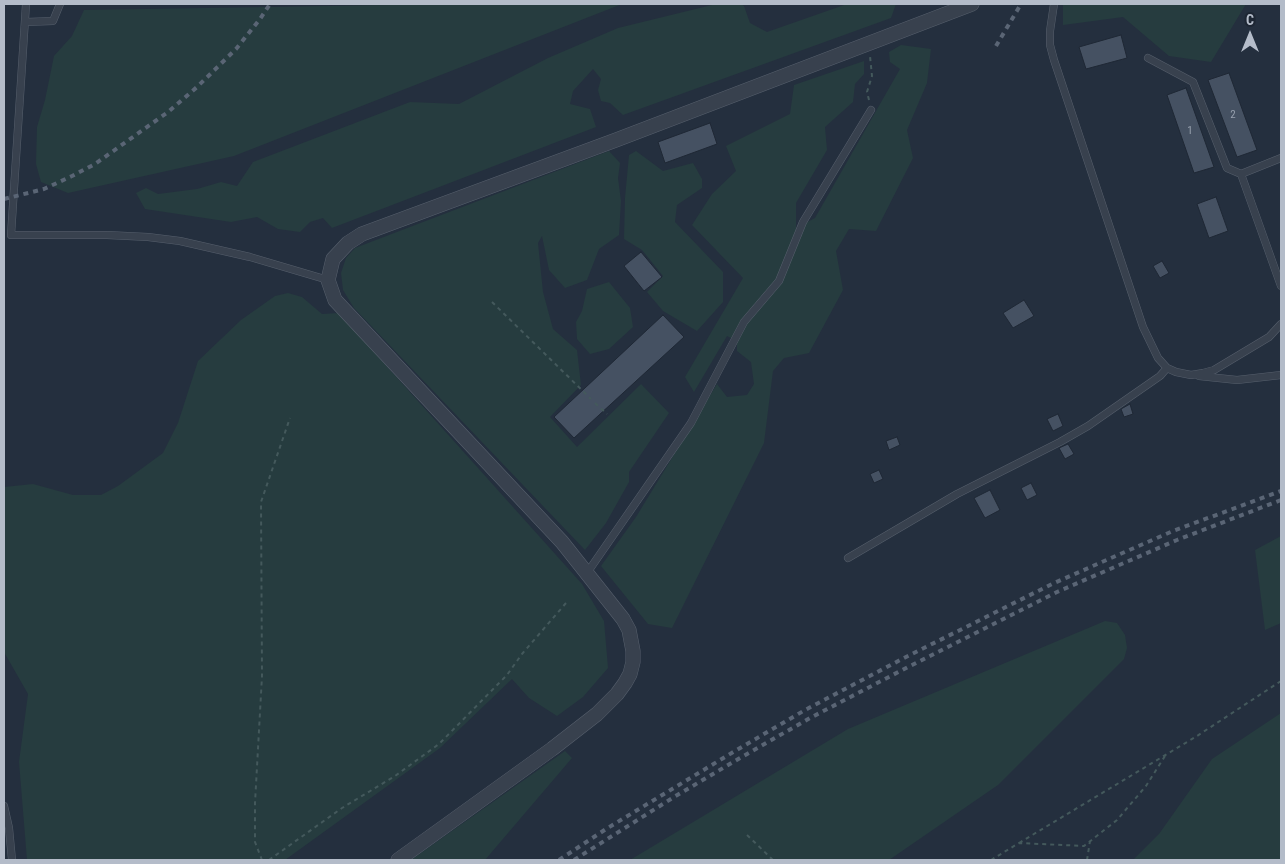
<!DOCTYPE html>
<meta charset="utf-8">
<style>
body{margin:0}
#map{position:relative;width:1285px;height:864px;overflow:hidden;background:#242f3e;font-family:"Roboto Condensed",sans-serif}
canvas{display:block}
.frame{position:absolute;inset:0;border:5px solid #b4bcc9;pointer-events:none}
.north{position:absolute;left:1225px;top:10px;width:50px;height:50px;-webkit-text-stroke:4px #1d2633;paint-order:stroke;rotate:0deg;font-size:14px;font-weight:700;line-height:20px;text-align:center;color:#b4bcc9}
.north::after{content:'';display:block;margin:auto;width:18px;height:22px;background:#b4bcc9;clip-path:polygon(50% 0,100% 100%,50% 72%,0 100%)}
</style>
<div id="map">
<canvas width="1285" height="864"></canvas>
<div class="frame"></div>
<div class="north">С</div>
</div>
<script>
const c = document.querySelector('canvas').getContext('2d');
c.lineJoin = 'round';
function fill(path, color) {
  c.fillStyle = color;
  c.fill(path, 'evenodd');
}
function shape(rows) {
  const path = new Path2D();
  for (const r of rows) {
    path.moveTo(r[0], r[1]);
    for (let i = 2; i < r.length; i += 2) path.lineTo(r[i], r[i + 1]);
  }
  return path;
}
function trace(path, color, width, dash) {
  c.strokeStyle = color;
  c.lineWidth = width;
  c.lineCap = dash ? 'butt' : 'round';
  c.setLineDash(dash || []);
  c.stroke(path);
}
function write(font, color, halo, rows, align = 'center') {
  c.font = font + ' "Roboto Condensed",sans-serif';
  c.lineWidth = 5;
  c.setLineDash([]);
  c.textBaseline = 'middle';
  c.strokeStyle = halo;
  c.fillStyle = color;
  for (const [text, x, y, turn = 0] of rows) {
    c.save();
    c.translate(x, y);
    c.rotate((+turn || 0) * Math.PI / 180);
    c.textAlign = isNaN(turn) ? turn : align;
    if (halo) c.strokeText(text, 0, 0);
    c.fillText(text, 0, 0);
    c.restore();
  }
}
fill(shape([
 [451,4,622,4,234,156,68,193,41,182,36,164,37,127,45,100,54,56,72,36,84,10],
 [716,4,741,4,744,6,750,23,767,32,847,4,896,4,891,18,623,115,610,103,601,101,598,90,601,79,593,69,573,91,570,104,590,109,596,127,332,228,323,218,310,222,300,232,278,229,257,217,231,222,145,209,136,193,146,188,158,194,197,189,221,182,237,186,253,162,410,102,459,104,548,58,618,28],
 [1063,4,1246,4,1211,62,1169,56,1123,17,1063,25],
 [901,45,931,49,927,83,907,130,913,158,876,231,849,229,836,251,843,290,809,353,784,358,773,371,764,443,672,628,648,624,601,566,636,517,717,384,727,397,747,395,754,384,751,362,737,351,737,341,727,336,694,392,685,377,743,278,692,225,712,194,736,171,726,146,790,114,794,85,864,61,864,74,855,84,853,102,825,127,827,150,796,203,796,228,815,218,900,69,890,62,889,52],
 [609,151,620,163,618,178,621,201,619,235,599,249,587,280,565,288,549,270,542,236,538,243,543,292,553,329,577,350,581,385,550,417,577,447,641,384,669,413,629,472,629,482,606,523,585,550,354,308,343,290,341,273,346,258,355,248],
 [636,151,663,171,693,163,702,179,702,188,677,205,675,222,723,272,723,302,697,331,663,311,647,292,663,276,642,250,624,239,625,198,629,155],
 [609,282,630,308,633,327,609,349,590,354,577,339,576,322,582,311,587,289],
 [288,293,302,297,322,314,339,313,582,584,604,621,608,668,583,697,557,716,529,698,512,679,440,748,285,860,27,860,19,762,28,694,4,652,4,487,33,484,73,495,101,495,118,486,163,453,178,423,198,361,241,320,275,296],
 [1281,536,1281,623,1265,630,1255,550],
 [1105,621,1117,623,1125,635,1127,648,1124,659,998,785,889,860,630,860,848,729],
 [1281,713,1281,860,1133,860,1159,834,1212,759],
 [565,751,572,758,485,860,411,860]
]), '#263c3f');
const building = shape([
 [1121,35,1127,58,1086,69,1079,47,1121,35],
 [1229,73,1257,150,1237,157,1208,80,1229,73],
 [1186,88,1214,167,1194,173,1167,95,1186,88],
 [710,123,717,144,665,163,658,142,710,123],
 [1216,197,1228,231,1209,238,1197,204,1216,197],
 [641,252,662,277,644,291,624,266,641,252],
 [1162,261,1169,273,1160,278,1153,266,1162,261],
 [1024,300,1034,316,1013,328,1003,313,1024,300],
 [663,315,684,337,574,438,554,417,663,315],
 [1130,404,1133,414,1124,417,1121,409,1130,404],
 [1058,414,1063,426,1053,431,1047,419,1058,414],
 [897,437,900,445,889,450,886,441,897,437],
 [1068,444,1074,454,1065,459,1059,448,1068,444],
 [879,470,883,479,874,483,870,474,879,470],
 [1031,483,1037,495,1027,500,1021,488,1031,483],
 [990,490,1000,510,985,518,974,498,990,490]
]);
fill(building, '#455162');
trace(building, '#1f2835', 1);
const lane = shape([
 [26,4,11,235,107,235,148,237,180,241,250,257,328,280],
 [1054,4,1050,31,1050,45,1054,60,1143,327,1158,358,1167,368,1176,372,1191,375,1203,373,1214,370,1269,337,1281,324],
 [26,22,53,21,60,4],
 [1148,58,1193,82,1227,168,1241,174,1281,158],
 [1241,174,1281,286],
 [1199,376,1237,380,1281,375],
 [848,558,957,494,1060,442,1088,426,1160,376,1167,368],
 [587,573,691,423,744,322,779,281,803,222,871,110],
 [4,806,9,828,12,860]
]);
const street = shape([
 [398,860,552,749,597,714,617,694,625,683,630,674,633,662,633,651,629,630,623,619,562,542,335,300,328,280,333,259,348,243,362,234,616,140,972,4]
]);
trace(lane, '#565f6c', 8);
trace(street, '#565f6c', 15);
trace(shape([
 [869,100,867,92,872,76,870,56],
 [492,302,591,399],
 [595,403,607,414],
 [747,835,773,860],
 [1019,843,1197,736,1281,681],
 [262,860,255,842,255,803,262,676,261,502,290,418],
 [269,860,342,808,395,776,439,744,507,675,522,654,566,603],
 [991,860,1019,843,1084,846,1117,820,1146,786,1165,756],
 [1087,860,1090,841]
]), '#44595c', 2, [4, 4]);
trace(lane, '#38414e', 7);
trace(street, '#38414e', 14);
trace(shape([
 [996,46,1021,4],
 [4,199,44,189,72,176,95,164,168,112,197,87,236,49,260,19,270,4],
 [559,860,606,829,735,751,805,710,904,658,1052,584,1111,558,1173,531,1281,491],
 [574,860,674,797,740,758,810,718,908,667,1057,592,1177,540,1281,500]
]), '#5a6575', 4, [5, 5]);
write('11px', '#98a1af', null, [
 ["2",1233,115],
 ["1",1190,131]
]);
</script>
